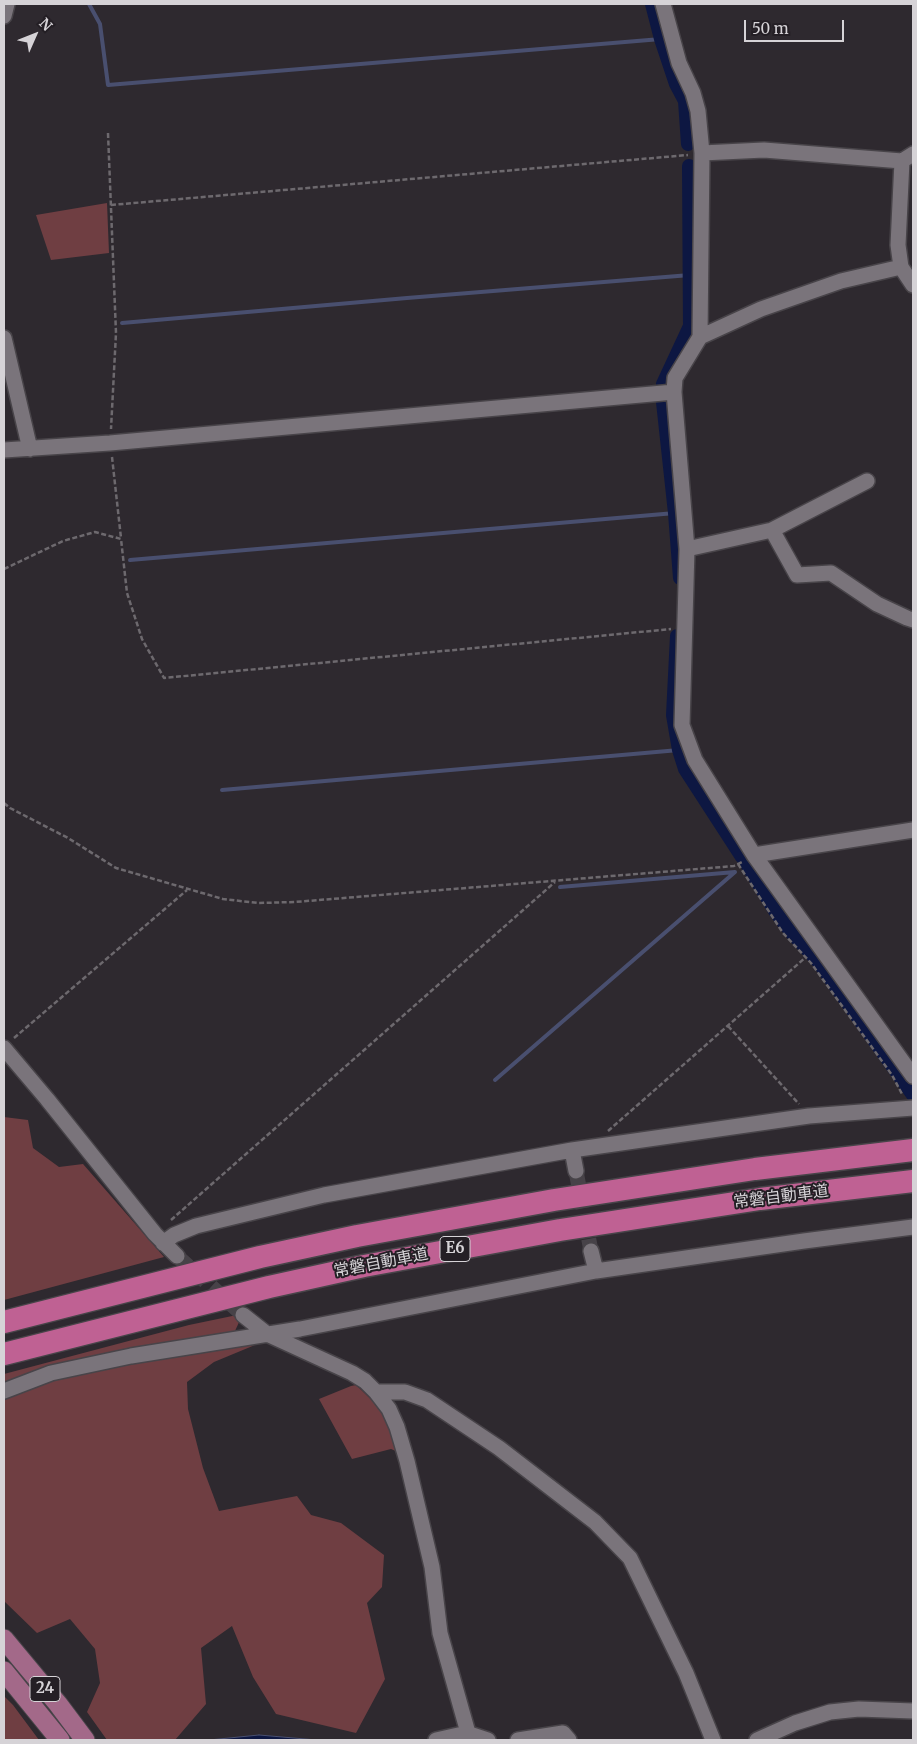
<!DOCTYPE html>
<meta charset="utf-8">
<style>
body{margin:0}
#map{position:relative;width:917px;height:1744px;overflow:hidden;background:#2e292f;font-family:Merriweather,serif}
canvas{display:block}
.frame{position:absolute;inset:0;border:5px solid #d6d3d7;pointer-events:none}
.north{position:absolute;left:10px;top:10px;width:50px;height:50px;-webkit-text-stroke:4px #241f25;paint-order:stroke;rotate:46deg;font-size:14px;font-weight:700;line-height:20px;text-align:center;color:#d6d3d7}
.north::after{content:'';display:block;margin:auto;width:18px;height:22px;background:#d6d3d7;clip-path:polygon(50% 0,100% 100%,50% 72%,0 100%)}
.scale{position:absolute;left:744px;top:20px;width:100px;height:22px;box-sizing:border-box;border:2px solid #d6d3d7;border-top:0;padding-left:6px;font-size:15px;line-height:18px;white-space:nowrap;color:#d6d3d7;-webkit-text-stroke:4px #241f25;paint-order:stroke}
</style>
<div id="map">
<canvas width="917" height="1744"></canvas>
<div class="frame"></div>
<div class="north">N</div>
<div class="scale">50 m</div>
</div>
<script>
const c = document.querySelector('canvas').getContext('2d');
c.lineJoin = 'round';
function fill(path, color) {
  c.fillStyle = color;
  c.fill(path, 'evenodd');
}
function shape(rows) {
  const path = new Path2D();
  for (const r of rows) {
    path.moveTo(r[0], r[1]);
    for (let i = 2; i < r.length; i += 2) path.lineTo(r[i], r[i + 1]);
  }
  return path;
}
function trace(path, color, width, dash) {
  c.strokeStyle = color;
  c.lineWidth = width;
  c.lineCap = dash ? 'butt' : 'round';
  c.setLineDash(dash || []);
  c.stroke(path);
}
function write(font, color, halo, rows, align = 'center') {
  c.font = font + ' Merriweather,"Noto Sans JP",serif';
  c.lineWidth = 4;
  c.setLineDash([]);
  c.textBaseline = 'middle';
  c.strokeStyle = halo;
  c.fillStyle = color;
  for (const [text, x, y, turn = 0] of rows) {
    c.save();
    c.translate(x, y);
    c.rotate((+turn || 0) * Math.PI / 180);
    c.textAlign = isNaN(turn) ? turn : align;
    if (halo) c.strokeText(text, 0, 0);
    c.fillText(text, 0, 0);
    c.restore();
  }
}
fill(shape([
 [107,203,109,253,51,260,36,215],
 [4,1117,28,1120,33,1148,59,1167,83,1164,164,1257,4,1300],
 [237,1315,240,1320,235,1331,54,1366,4,1384,4,1374,189,1325],
 [255,1345,214,1362,187,1382,188,1409,203,1468,219,1511,297,1496,311,1515,341,1523,384,1555,382,1587,367,1603,385,1679,356,1733,276,1714,253,1677,232,1626,201,1648,206,1704,175,1740,107,1740,87,1712,100,1683,95,1649,70,1619,37,1633,4,1601,4,1400,54,1380,182,1353],
 [356,1385,379,1407,386,1417,398,1452,391,1449,352,1459,319,1399,351,1386],
 [4,1696,13,1705,39,1740,4,1740]
]), '#6f3e42');
const water = shape([
 [259,1735,317,1740,209,1740,259,1735]
]);
fill(water, '#0d1742');
trace(water, '#494f6f', 1);
trace(shape([
 [89,4,100,24,108,85,661,39],
 [122,323,407,298,690,275],
 [130,560,675,513],
 [222,790,679,750],
 [560,887,735,872],
 [495,1080,735,872]
]), '#494f6f', 4);
trace(shape([
 [652,4,661,39,676,84,685,101,688,144],
 [663,384,690,326,689,166],
 [663,402,675,513,680,578],
 [677,636,673,715,679,750,685,769,742,857],
 [747,864,775,911,792,933,818,961,913,1095]
]), '#0d1742', 14);
trace(shape([
 [576,1171,591,1251],
 [177,1256,243,1315]
]), '#474248', 15, [15, 8]);
const minor = shape([
 [663,4,679,63,693,93,698,111,702,153,700,337,675,378,674,392,687,549,682,725,695,760,754,855,913,1076],
 [4,16,7,4],
 [702,153,764,150,902,161,913,154],
 [902,161,898,245,901,267,913,285],
 [700,337,761,309,841,281,901,267],
 [4,338,30,449],
 [4,450,110,443,674,392],
 [772,530,797,575,831,573,877,604,907,618,913,620],
 [687,549,772,530,867,481],
 [754,855,913,830],
 [4,1048,47,1099,155,1234,177,1256],
 [572,1150,576,1171],
 [163,1243,174,1235,196,1226,324,1195,572,1150,809,1116,913,1108],
 [591,1251,596,1271],
 [243,1315,267,1334,352,1373,365,1381,376,1392,389,1409,397,1427,407,1461,432,1567,440,1633,470,1740],
 [4,1391,51,1373,131,1356,300,1329,596,1271,804,1241,913,1227],
 [376,1392,405,1392,427,1400,499,1448,595,1522,630,1558,686,1673,713,1740],
 [436,1740,467,1733,488,1740],
 [518,1740,563,1733,569,1740],
 [757,1740,795,1723,830,1712,859,1709,913,1711]
]);
const major = shape([
 [4,1639,58,1704,85,1740],
 [4,1671,60,1740]
]);
const highway = shape([
 [4,1322,260,1257,357,1236,554,1200,755,1169,913,1150],
 [4,1354,269,1287,364,1266,560,1230,760,1199,913,1181]
]);
trace(minor, '#484449', 18);
trace(major, '#484449', 21);
trace(highway, '#484449', 25);
trace(shape([
 [108,133,116,333,111,429],
 [111,205,688,155],
 [112,457,121,538],
 [4,569,63,541,95,532,121,539,127,593,142,639,164,678,671,629],
 [4,803,10,808,68,838,116,868,223,899,258,903,295,902,734,866,742,862],
 [738,864,783,933,811,963,892,1075,902,1094],
 [728,1026,799,1104],
 [14,1038,187,890],
 [608,1131,806,957],
 [171,1220,555,882]
]), '#6d696e', 2.5, [5, 2.5]);
trace(minor, '#7a747b', 15);
trace(major, '#a36989', 19);
trace(highway, '#bf6193', 22);
for (const [x, y, w] of [
 [455,1249,30],
 [45,1689,30]
]) {
  const box = new Path2D();
  box.roundRect(x - w / 2, y - 12.5, w, 25, 4);
  c.fillStyle = '#241f25';
  c.fill(box);
  trace(box, '#d6d3d7', 1);
}
write('bold 15px', '#d6d3d7', null, [
 ["E6",455,1249],
 ["24",45,1689]
]);
write('16px', '#d6d3d7', '#241f25', [
 ["常磐自動車道",781,1197,-7],
 ["常磐自動車道",381,1263,-11]
]);
</script>
